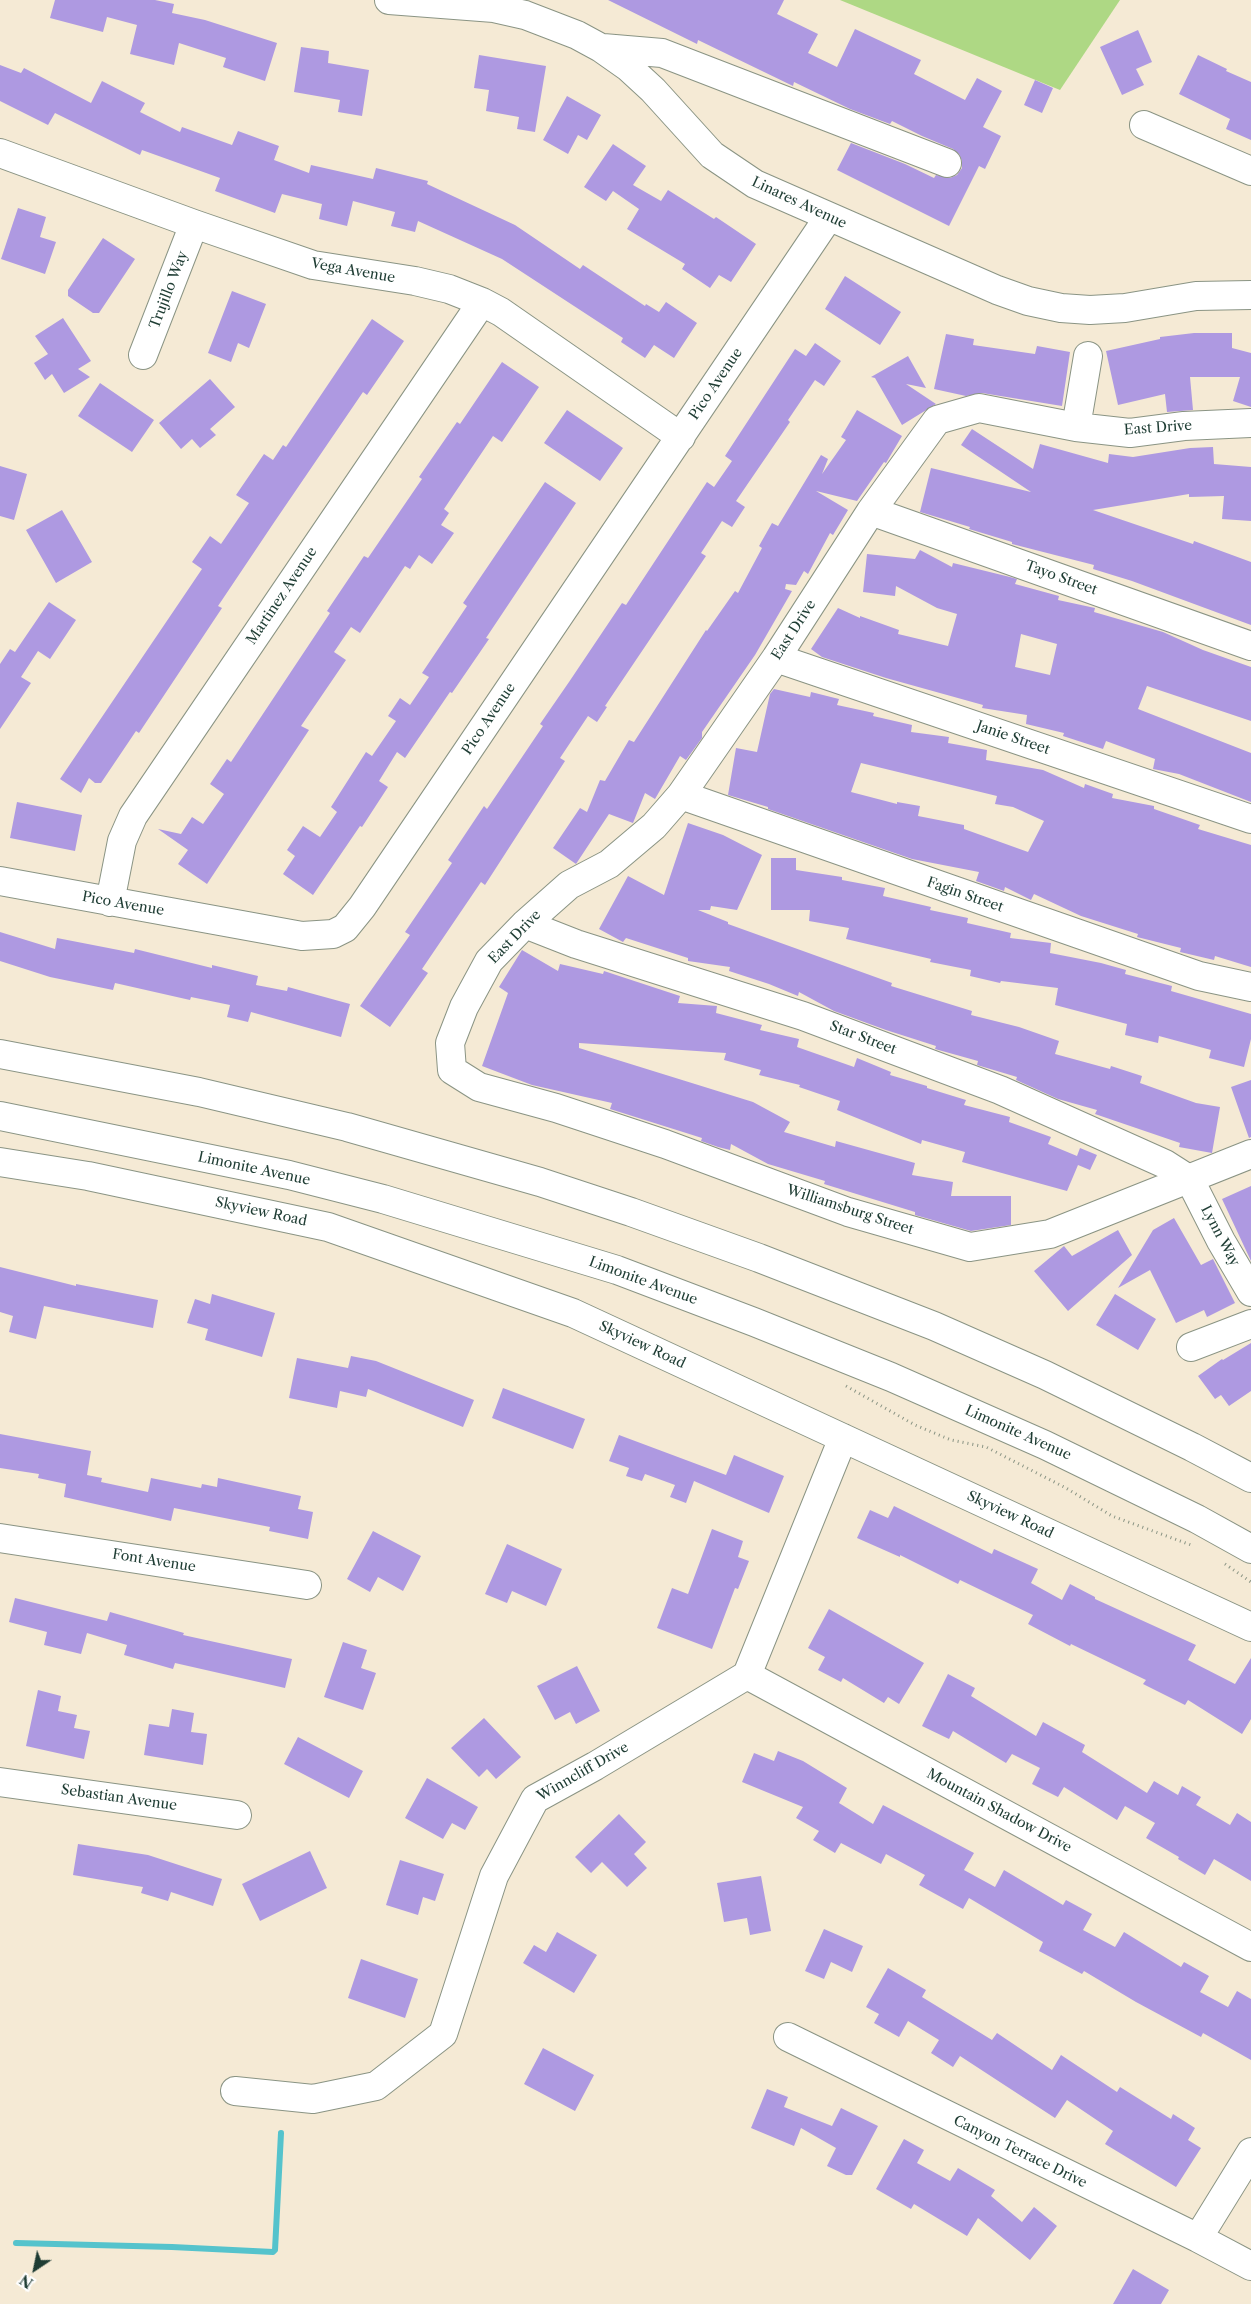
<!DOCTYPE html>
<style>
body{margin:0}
#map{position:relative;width:1251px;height:2304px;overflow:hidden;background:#f5ead5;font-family:"Libre Caslon Text",serif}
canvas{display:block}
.north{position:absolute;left:10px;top:2244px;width:50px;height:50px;-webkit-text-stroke:4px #fff;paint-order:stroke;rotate:214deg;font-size:14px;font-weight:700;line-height:20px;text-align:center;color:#1f3d34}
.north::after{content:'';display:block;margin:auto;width:18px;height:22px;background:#1f3d34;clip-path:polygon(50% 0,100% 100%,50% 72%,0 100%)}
</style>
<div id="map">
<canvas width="1251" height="2304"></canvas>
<div class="north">N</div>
</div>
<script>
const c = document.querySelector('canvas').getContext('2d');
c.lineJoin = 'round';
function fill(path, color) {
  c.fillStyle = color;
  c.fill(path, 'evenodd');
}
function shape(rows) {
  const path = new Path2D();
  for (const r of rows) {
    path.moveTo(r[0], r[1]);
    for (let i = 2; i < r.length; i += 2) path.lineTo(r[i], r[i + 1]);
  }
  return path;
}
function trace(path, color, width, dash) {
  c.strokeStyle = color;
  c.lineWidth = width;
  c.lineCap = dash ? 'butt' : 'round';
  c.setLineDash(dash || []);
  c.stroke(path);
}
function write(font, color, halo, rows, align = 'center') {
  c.font = font + ' "Libre Caslon Text",serif';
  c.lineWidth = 4;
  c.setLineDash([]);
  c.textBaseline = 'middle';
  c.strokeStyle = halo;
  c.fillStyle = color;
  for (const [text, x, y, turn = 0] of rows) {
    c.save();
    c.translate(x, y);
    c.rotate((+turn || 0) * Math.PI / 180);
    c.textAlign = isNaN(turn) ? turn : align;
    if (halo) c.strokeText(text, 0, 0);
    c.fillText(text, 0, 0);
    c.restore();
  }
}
fill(shape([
 [840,0,1120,0,1060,90]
]), '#aed884');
trace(shape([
 [16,2243,172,2247,273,2252,275,2250,281,2133]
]), '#55c3cc', 6);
fill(shape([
 [55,0,155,0,174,4,172,13,205,20,277,43,265,81,223,67,226,58,179,43,174,65,130,54,137,25,107,17,103,32,50,18],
 [608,0,784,0,777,14,818,34,808,53,837,67,855,29,921,60,914,74,965,100,977,78,1002,91,983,127,1001,136,985,169,979,166,949,226,837,170,851,143,905,164,934,178,936,175,950,178,957,175,962,168,962,161,959,154,953,149,922,136,892,121,890,124,850,109,794,82,793,86,698,40,697,44],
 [1138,30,1152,62,1136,69,1144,85,1122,95,1100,47],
 [301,47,329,51,328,63,369,70,362,116,338,112,340,100,294,92],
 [479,55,546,66,535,132,517,129,519,117,486,111,489,90,474,88],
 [1198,55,1227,69,1226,71,1251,82,1251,140,1226,129,1230,119,1179,94],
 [0,65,21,73,24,68,91,103,102,81,145,103,140,112,180,132,182,127,232,145,238,131,279,146,274,160,309,173,311,165,373,179,376,168,428,181,427,184,515,225,580,269,583,265,645,306,646,304,659,312,666,302,697,323,674,358,654,345,645,358,621,342,623,338,502,259,418,221,415,232,391,226,395,212,353,201,347,226,319,219,322,204,282,194,275,213,215,191,220,178,142,150,140,155,55,113,48,125,0,101],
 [1035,80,1053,88,1042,113,1024,105],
 [567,96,601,115,587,140,578,135,568,154,543,140],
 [613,144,646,166,633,185,661,201,668,190,714,219,716,217,756,244,731,282,719,275,710,288,682,269,685,264,627,229,639,209,613,191,606,201,584,187],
 [18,208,46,217,40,237,56,242,45,274,1,259],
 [103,238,135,259,99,313,93,313,68,296,68,290],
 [845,276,901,312,880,345,825,309],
 [232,291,266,304,249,348,238,343,231,362,208,353],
 [63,318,91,361,78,369,90,377,64,393,52,374,45,380,34,363,48,354,35,336],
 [372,319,404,341,367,395,363,392,275,521,218,606,222,608,139,733,136,731,101,783,95,783,89,778,81,793,60,779,202,569,192,562,210,536,221,544,249,503,236,495,264,454,273,460,283,445,286,447],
 [1194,333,1232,333,1232,348,1251,353,1251,407,1233,401,1240,377,1190,377,1193,410,1167,412,1165,394,1118,405,1106,351,1160,339,1160,337],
 [946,334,974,339,973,345,1035,354,1037,346,1070,352,1062,406,982,393,966,396,934,389],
 [815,343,841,361,824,386,815,380,788,420,790,422,736,501,745,507,732,527,722,521,701,553,706,556,605,706,607,707,597,722,588,716,560,758,565,761,485,885,481,882,422,969,428,973,390,1027,360,1006,410,935,405,932,452,863,448,860,484,806,487,809,543,726,540,724,569,682,622,603,626,605,707,482,714,487,732,461,725,456,795,349,806,356],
 [908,356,926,388,906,384,936,404,902,425,875,378,871,377],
 [502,362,539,387,502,442,493,436,444,509,449,513,441,525,454,533,432,564,419,555,410,569,405,566,360,633,351,627,334,652,346,660,301,726,309,730,207,884,178,864,188,850,158,829,181,834,192,817,203,824,224,794,210,784,227,759,231,762,330,613,327,611,364,556,368,558,422,479,419,477,457,422,460,424],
 [210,379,235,407,210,429,216,435,200,448,192,439,181,449,159,423],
 [100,383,154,420,132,452,78,416],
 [567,410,623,448,600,481,544,443],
 [857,410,902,436,886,463,884,462,857,501,816,491,848,510,833,535,830,533,808,574,804,571,796,585,786,584,785,589,792,591,755,655,702,732,702,738,686,760,680,756,655,799,645,793,633,823,609,814,576,864,553,848,580,808,587,812,600,780,605,781,629,740,634,742,706,630,707,631,735,591,738,593,762,548,759,546,772,523,778,526,821,455,828,459,822,474,846,440,841,437],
 [972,429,1033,469,1040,444,1108,463,1109,454,1133,457,1190,448,1213,447,1214,464,1251,467,1251,521,1222,519,1224,496,1189,497,1189,494,1093,510,1193,544,1194,541,1251,562,1251,625,1132,581,1093,569,1094,565,1012,544,1012,542,969,529,970,527,920,512,931,468,1031,492,961,445],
 [0,466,27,474,14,520,0,516],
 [545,482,576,503,486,638,489,639,452,693,450,692,405,758,397,752,379,781,388,787,362,827,360,826,313,895,283,874,295,856,287,850,303,826,320,837,337,812,331,807,366,752,372,756,396,721,388,716,400,698,410,705,429,677,422,673,467,606,463,603],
 [62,510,92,562,56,583,26,530],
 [920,550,952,567,953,563,1010,577,1017,579,1015,584,1059,596,1058,600,1095,608,1094,612,1163,632,1203,650,1251,667,1251,721,1147,686,1138,709,1251,753,1251,802,1179,774,1153,769,1155,759,1106,741,1103,749,1063,736,1064,733,1026,724,1027,715,982,708,983,705,886,678,822,657,811,649,838,608,860,618,860,616,899,630,898,634,948,646,957,614,937,608,896,586,895,596,863,592,867,554,915,559],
 [1021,634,1057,644,1050,675,1015,667],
 [49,602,76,620,50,659,38,651,21,677,31,683,0,729,0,664,10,649,15,652],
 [774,689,810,697,811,692,839,699,837,705,874,713,873,716,912,725,911,732,949,737,948,743,987,750,986,760,1043,770,1084,788,1085,784,1113,794,1112,798,1154,806,1154,809,1200,825,1198,829,1251,845,1251,967,1215,956,1214,960,1180,952,1181,948,1137,937,1138,934,1081,916,1034,894,1031,900,1005,887,1004,891,976,881,979,872,912,859,768,809,768,807,728,795,736,748,757,752,770,694],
 [861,763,997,796,995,804,1013,807,1044,821,1028,852,964,829,964,825,918,816,920,806,897,802,897,804,851,792],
 [17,802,82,815,75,851,10,838],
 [688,823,723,835,762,855,737,910,711,906,710,910,698,910,728,922,728,924,892,983,891,986,972,1011,971,1015,1019,1027,1059,1041,1055,1054,1110,1069,1111,1066,1142,1076,1140,1083,1196,1103,1220,1107,1212,1153,1179,1147,1180,1143,1095,1114,1097,1110,1058,1099,1016,1080,1017,1077,977,1065,978,1061,935,1049,936,1046,886,1030,834,1011,799,992,798,996,769,984,729,971,730,967,688,961,688,958,626,938,623,942,599,929,628,876,664,895],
 [771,858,796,858,796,870,842,877,842,880,885,888,883,896,931,907,930,910,968,918,967,923,1011,933,1010,938,1051,943,1050,953,1101,963,1126,970,1125,974,1172,986,1171,991,1251,1014,1251,1039,1244,1067,1209,1058,1211,1050,1159,1036,1158,1043,1125,1035,1127,1024,1055,1005,1058,988,1001,981,1000,983,970,976,971,970,930,962,931,959,846,939,849,928,809,921,810,910,771,910],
 [0,932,55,949,57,938,134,953,135,949,212,968,212,965,258,976,256,985,287,991,288,987,350,1004,341,1037,251,1012,248,1022,227,1017,230,1005,191,997,190,1000,115,983,113,990,50,977,0,961],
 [522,950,558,971,560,964,603,974,604,971,680,996,678,1003,717,1006,716,1013,762,1025,760,1030,799,1039,797,1047,854,1067,857,1058,891,1072,890,1075,927,1086,927,1088,966,1100,964,1105,1010,1117,1009,1122,1051,1137,1048,1144,1077,1156,1080,1148,1097,1155,1090,1170,1078,1165,1067,1191,962,1162,965,1152,922,1140,921,1144,837,1110,840,1101,799,1087,800,1085,759,1075,761,1070,724,1060,726,1053,579,1043,579,1048,753,1102,790,1122,784,1132,835,1147,836,1141,915,1163,912,1175,953,1182,951,1196,1011,1196,1011,1225,971,1231,915,1215,915,1212,824,1184,825,1181,768,1164,731,1144,730,1150,718,1147,701,1141,702,1138,610,1109,612,1103,532,1085,482,1066,508,993,499,987],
 [1251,1080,1251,1137,1249,1138,1231,1087],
 [1251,1186,1251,1261,1222,1199],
 [1174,1218,1201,1265,1213,1259,1235,1303,1207,1317,1204,1310,1176,1323,1150,1270,1118,1288,1153,1230],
 [1118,1230,1132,1255,1068,1311,1034,1271,1064,1246,1072,1256],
 [0,1267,76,1286,76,1284,158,1300,153,1328,44,1306,36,1339,9,1332,13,1316,0,1312],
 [212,1294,275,1313,262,1357,205,1340,208,1329,187,1323,195,1299,210,1304],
 [1115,1294,1156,1319,1138,1350,1096,1325],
 [1251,1343,1251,1391,1229,1406,1221,1395,1215,1399,1198,1376,1222,1359,1223,1360],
 [351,1356,376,1361,474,1400,463,1427,368,1389,366,1397,340,1391,337,1408,289,1398,297,1358,348,1368],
 [503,1388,585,1419,573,1449,492,1418],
 [0,1434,91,1451,87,1475,102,1478,101,1482,148,1492,151,1478,201,1488,202,1484,217,1487,218,1478,301,1496,298,1509,313,1512,308,1539,269,1531,270,1527,174,1508,171,1521,64,1497,66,1484,38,1478,39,1474,0,1468],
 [619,1435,726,1475,734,1455,784,1476,769,1513,694,1481,686,1503,670,1497,675,1485,645,1474,642,1481,626,1476,629,1468,609,1461],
 [894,1506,992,1554,994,1549,1038,1569,1031,1583,1062,1600,1070,1584,1095,1597,1095,1599,1196,1645,1188,1660,1235,1684,1251,1658,1251,1719,1242,1734,1188,1700,1185,1705,1143,1684,1146,1680,1071,1644,1070,1646,1028,1624,1033,1615,960,1580,958,1584,900,1555,900,1557,857,1538,870,1510,888,1518],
 [712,1529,743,1541,738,1557,749,1561,738,1589,735,1588,712,1649,657,1628,672,1588,688,1594],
 [373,1531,421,1556,403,1591,378,1577,370,1592,347,1579],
 [507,1544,562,1569,546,1606,512,1591,507,1603,485,1594],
 [15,1598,107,1621,110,1612,184,1633,183,1635,292,1659,285,1688,175,1663,173,1669,124,1655,127,1645,87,1633,81,1654,44,1645,47,1632,9,1622],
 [829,1609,924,1663,899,1704,888,1697,884,1703,843,1678,841,1682,818,1670,825,1657,808,1648],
 [343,1642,367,1650,361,1668,376,1673,363,1710,324,1697],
 [577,1666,600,1711,576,1724,570,1712,555,1720,537,1686],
 [948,1674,975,1688,971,1696,1036,1736,1043,1722,1085,1745,1082,1752,1147,1793,1154,1781,1178,1795,1182,1786,1201,1797,1196,1805,1230,1825,1237,1813,1251,1822,1251,1881,1214,1859,1205,1875,1178,1859,1179,1857,1146,1838,1155,1823,1125,1806,1117,1820,1064,1787,1058,1797,1032,1784,1040,1768,1012,1754,1006,1763,953,1731,949,1739,922,1726],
 [38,1690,61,1696,58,1711,77,1715,74,1728,90,1731,84,1759,26,1746],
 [172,1709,194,1713,191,1732,207,1734,203,1765,144,1755,149,1724,169,1727],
 [484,1718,521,1757,496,1779,487,1769,479,1777,451,1748],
 [298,1737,363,1771,349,1798,284,1764],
 [778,1751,803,1761,847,1788,839,1803,873,1824,883,1805,974,1853,964,1870,995,1887,1004,1870,1063,1905,1066,1900,1092,1914,1083,1930,1115,1947,1124,1932,1181,1967,1184,1962,1209,1976,1200,1992,1228,2007,1237,1991,1251,1999,1251,2060,1203,2033,1201,2037,1136,2002,1084,1971,1082,1974,1039,1951,1043,1942,969,1898,963,1909,919,1885,925,1875,886,1854,881,1864,841,1843,835,1853,813,1840,819,1831,796,1818,803,1807,742,1782,754,1753,774,1761],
 [427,1778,478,1807,465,1830,452,1823,443,1839,405,1818],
 [619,1814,646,1842,634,1854,647,1868,627,1887,602,1862,591,1873,575,1857],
 [78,1844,148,1855,222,1879,213,1906,171,1892,168,1901,141,1893,143,1887,73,1875],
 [310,1851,327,1888,260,1921,242,1884],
 [400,1860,444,1874,435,1901,423,1897,418,1915,386,1905],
 [761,1876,771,1931,750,1935,747,1918,724,1922,717,1883],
 [824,1929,863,1946,852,1972,831,1962,824,1979,805,1971],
 [557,1932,597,1955,574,1993,523,1963,534,1945,546,1952],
 [361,1959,418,1979,405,2018,348,1998],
 [888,1968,926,1990,922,1997,992,2040,997,2033,1052,2070,1061,2055,1117,2092,1120,2087,1171,2119,1173,2114,1195,2128,1188,2140,1201,2148,1176,2187,1105,2144,1113,2131,1067,2100,1055,2118,960,2056,953,2067,931,2053,939,2040,908,2021,899,2037,874,2023,879,2014,866,2007],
 [543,2048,594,2075,575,2111,524,2084],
 [767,2089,788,2097,784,2107,832,2126,841,2108,878,2126,852,2175,846,2175,827,2166,836,2148,801,2128,794,2146,751,2128],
 [904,2139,924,2150,917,2163,950,2181,958,2168,995,2190,991,2196,1022,2222,1034,2207,1057,2226,1030,2260,978,2218,967,2236,914,2204,911,2209,876,2189],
 [1133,2269,1169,2290,1161,2304,1113,2304]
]), '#ae99e1');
const minor = shape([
 [389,0,494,8,525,15,577,35,601,48,628,67,653,90,712,155,755,184,997,290,1028,301,1061,308,1090,310,1125,308,1196,296,1251,295],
 [603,48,662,53,947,163],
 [1144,125,1251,171],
 [0,153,194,224,313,265,415,281,449,289,482,302,501,312,681,437],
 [143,355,194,224],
 [1251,423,1184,426,1130,433,1076,427,979,408,937,420,871,511,776,658,681,795,654,826,609,864,569,885,525,924,489,961,464,1007,450,1043,452,1070,479,1087,556,1108,665,1144,848,1212,970,1247,1050,1234,1251,1154],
 [1076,427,1088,356],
 [871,511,1251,646],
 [776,658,1251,819],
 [681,795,1199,976,1251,987],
 [0,881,302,936,333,934,345,928,362,907,828,218],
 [110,902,122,841,133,816,482,302],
 [525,924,576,944,803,1016,1000,1090,1165,1164,1190,1180,1221,1241,1251,1292],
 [0,1162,88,1176,328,1227,573,1313,1251,1627],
 [1191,1347,1251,1324],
 [0,1538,307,1585],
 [747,1675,1251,1947],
 [0,1782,237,1815],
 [788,2037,1198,2238,1251,2266],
 [235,2091,313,2099,376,2086,443,2034,494,1876,535,1799,595,1766,747,1675,843,1438],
 [1198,2238,1251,2152]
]);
const major = shape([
 [0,1054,199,1092,347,1127,540,1182,631,1212,759,1258,934,1326,1045,1375,1192,1447,1251,1478],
 [0,1116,289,1175,383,1199,617,1270,754,1322,891,1377,1045,1445,1197,1519,1251,1549]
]);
trace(minor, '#8a9484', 30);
trace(major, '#8a9484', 30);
trace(shape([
 [846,1386,915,1425,951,1440,986,1447,1066,1488,1112,1516,1191,1545],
 [1225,1564,1251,1582]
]), '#8a9484', 3, [1, 4]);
trace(minor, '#fff', 28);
trace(major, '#fff', 28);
write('14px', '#1f3d34', '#fff', [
 ["Linares Avenue",799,203,25],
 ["Vega Avenue",353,271,10],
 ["Trujillo Way",169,290,-69],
 ["Pico Avenue",716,384,-56],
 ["East Drive",1158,428,-4],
 ["Tayo Street",1061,578,20],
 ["Martinez Avenue",282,596,-56],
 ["East Drive",794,630,-57],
 ["Pico Avenue",489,719,-56],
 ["Janie Street",1013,738,19],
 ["Fagin Street",965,895,19],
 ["Pico Avenue",123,904,10],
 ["East Drive",515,937,-46],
 ["Star Street",863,1038,21],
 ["Limonite Avenue",254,1169,12],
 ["Williamsburg Street",850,1210,18],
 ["Skyview Road",261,1212,12],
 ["Lynn Way",1220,1236,62],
 ["Limonite Avenue",643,1281,20],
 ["Skyview Road",642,1345,25],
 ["Limonite Avenue",1018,1433,24],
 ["Skyview Road",1010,1515,25],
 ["Font Avenue",154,1561,9],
 ["Winncliff Drive",583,1772,-30],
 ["Sebastian Avenue",119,1798,8],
 ["Mountain Shadow Drive",999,1811,28],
 ["Canyon Terrace Drive",1020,2152,26]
]);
</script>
